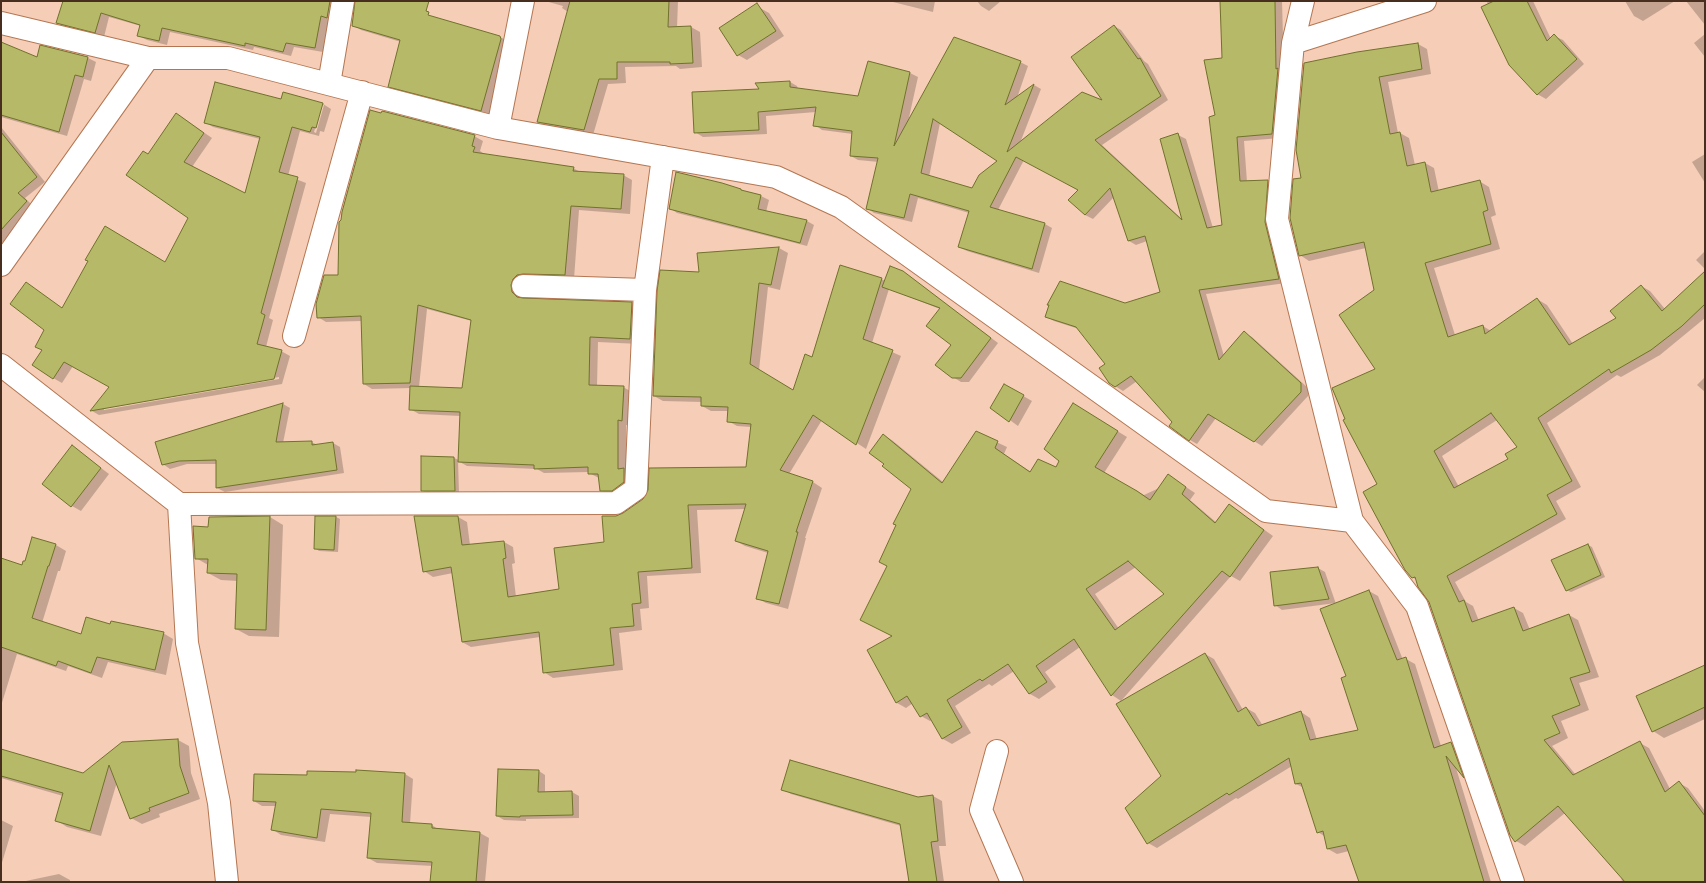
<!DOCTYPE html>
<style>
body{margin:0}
#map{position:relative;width:1706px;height:883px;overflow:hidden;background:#f6cdb6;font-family:Mulish,sans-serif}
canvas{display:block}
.frame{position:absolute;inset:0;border:2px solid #482e1f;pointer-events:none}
</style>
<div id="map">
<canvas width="1706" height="883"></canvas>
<div class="frame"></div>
</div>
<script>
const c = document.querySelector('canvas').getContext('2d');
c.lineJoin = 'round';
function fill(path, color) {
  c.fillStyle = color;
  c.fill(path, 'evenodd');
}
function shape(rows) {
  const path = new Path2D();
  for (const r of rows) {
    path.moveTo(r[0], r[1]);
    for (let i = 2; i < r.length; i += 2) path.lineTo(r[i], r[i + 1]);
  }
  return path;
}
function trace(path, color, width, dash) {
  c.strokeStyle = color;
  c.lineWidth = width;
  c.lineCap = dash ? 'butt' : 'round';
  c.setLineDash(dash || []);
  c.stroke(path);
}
fill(shape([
 [64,1,340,1,329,20,323,52,294,47,291,56,254,47,253,50,170,32,167,45,147,40,139,36,141,26,109,17,104,37,66,28,57,23],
 [356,1,376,1,500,37,508,41,489,114,397,91,389,86,401,42,361,30,353,25],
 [545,1,678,1,677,28,691,27,700,32,702,67,680,69,676,66,625,67,626,83,608,84,593,135,547,127,538,122,568,12,562,8,563,6],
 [889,1,935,1,933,12],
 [977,1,1001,1,989,11,981,6],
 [1221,1,1282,1,1284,73,1280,138,1244,141,1247,182,1268,181,1275,185,1286,283,1206,294,1224,356,1244,333,1252,337,1308,388,1308,396,1262,446,1216,418,1197,444,1190,440,1170,426,1173,422,1137,381,1123,391,1115,386,1106,364,1079,329,1054,321,1047,317,1125,304,1162,292,1147,241,1136,245,1129,241,1114,197,1093,219,1085,215,1079,190,1024,160,998,210,1045,224,1052,228,1039,273,967,251,959,247,969,213,918,198,912,222,874,213,867,208,879,162,858,160,851,156,853,134,822,130,815,125,816,112,766,116,767,134,703,137,695,132,760,90,790,82,797,86,798,89,859,97,868,62,910,73,918,77,908,122,1020,62,1028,66,1017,98,1034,85,1041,89,1020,143,1105,102,1114,26,1121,30,1144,61,1148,64,1168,100,1102,145,1183,220,1178,135,1186,139,1213,228,1223,226,1216,116,1223,59],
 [940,123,999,161,973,189,929,177],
 [1487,1,1533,1,1551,39,1554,36,1563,40,1584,64,1546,99,1537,94,1492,27],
 [1625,1,1675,1,1643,21,1634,16],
 [1686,1,1705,1,1705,25],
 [760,8,769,13,784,36,747,60,738,55],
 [1705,34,1705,57,1694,43],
 [1,43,38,59,41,46,88,58,96,62,91,81,84,79,67,136,1,117],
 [1418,44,1427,49,1431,74,1388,82,1398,133,1400,133,1409,138,1415,165,1425,163,1434,168,1439,192,1479,181,1489,187,1496,215,1491,217,1500,249,1434,268,1455,335,1483,326,1491,331,1537,299,1547,305,1573,344,1618,319,1641,286,1650,291,1665,309,1705,272,1705,318,1660,355,1621,377,1617,375,1547,423,1581,487,1556,501,1566,519,1455,582,1466,602,1473,606,1479,621,1514,608,1523,613,1530,630,1569,615,1578,620,1599,677,1579,683,1589,710,1561,721,1568,738,1552,746,1576,775,1640,743,1649,748,1670,789,1679,783,1688,788,1705,811,1705,882,1622,882,1621,876,1565,813,1525,846,1516,841,1430,601,1417,580,1412,577,1378,484,1375,291,1366,248,1309,261,1300,255,1305,64],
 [1497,420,1519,447,1509,459,1459,487,1442,456],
 [283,93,323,104,331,109,324,132,320,131,319,136,300,131,288,176,306,183,269,318,273,320,266,347,281,351,290,356,282,384,99,415,92,411,110,387,73,366,62,383,53,378,43,350,62,309,166,263,189,218,149,155,184,119,212,138,192,167,245,194,260,139,213,127,205,122,281,101],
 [322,105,324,105,316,133,314,132],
 [279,377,279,379,104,410,104,408],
 [1,127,45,182,25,198,34,207,1,244],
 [474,136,483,141,480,151,483,153,482,154,573,168,580,172,623,175,632,180,630,214,579,210,574,279,519,291,521,298,632,303,640,308,639,344,598,342,597,386,623,387,632,392,631,425,626,425,627,471,632,487,609,495,600,490,599,478,589,473,589,472,544,473,537,469,467,466,458,461,459,493,426,493,422,490,422,457,454,458,459,460,460,416,419,414,410,409,411,388,372,389,364,384,362,321,326,322,318,317,338,276],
 [427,309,472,321,463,389,419,387],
 [1705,154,1705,183,1692,162],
 [744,192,761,196,769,200,766,212,807,221,814,225,807,246,677,213,670,208],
 [779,248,788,253,780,290,768,287,759,370,794,391,813,358,881,279,886,281,903,272,998,343,969,382,961,382,953,377,952,345,940,309,889,289,872,343,901,356,866,449,822,420,789,474,813,482,822,488,805,538,806,538,788,609,766,603,757,598,768,553,745,546,736,541,746,509,697,510,701,573,647,576,649,608,640,609,642,630,619,633,623,670,553,678,544,672,540,637,471,647,462,642,453,573,433,577,424,571,458,517,467,522,470,545,504,542,513,547,515,563,512,564,516,597,560,590,605,543,616,516,747,468,751,427,737,426,728,421,729,411,711,411,702,406,702,402,663,401,654,396,700,273,698,254],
 [1705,251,1705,269,1696,260],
 [1705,377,1705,392,1697,385],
 [1004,385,1032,401,1018,426,992,407],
 [283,404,290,408,283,443,311,442,318,445,333,443,340,447,344,473,225,492,217,488,217,464,187,464,170,469,163,464,157,442],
 [1083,410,1127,437,1104,473,1144,495,1159,488,1168,475,1195,493,1190,500,1217,523,1238,511,1273,536,1240,581,1231,576,1121,701,1112,695,1080,647,1045,672,1056,687,1039,699,1030,694,1014,671,992,686,989,684,955,706,971,733,952,744,943,739,932,720,930,721,921,716,913,703,906,708,897,703,868,650,894,636,888,566,913,489,885,464,884,435,893,441,943,482,977,433,1007,447,1004,454,1031,472,1056,468],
 [1136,567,1165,594,1119,629,1095,594],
 [72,446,109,474,81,511,72,506],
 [270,517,283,525,279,637,249,636,236,629,238,581,221,580,208,573,208,565,196,558,209,528],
 [336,517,340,519,338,552,319,551,315,548],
 [33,538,56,545,66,551,60,571,58,571,42,623,82,636,111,626,163,633,173,639,166,675,108,662,102,678,68,666,66,671,17,654,1,706,1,559,23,566,26,563],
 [1588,545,1592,547,1605,577,1571,592,1566,590],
 [1318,568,1325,572,1336,604,1369,591,1378,596,1403,660,1406,659,1415,664,1441,746,1451,743,1460,748,1472,782,1464,778,1456,768,1491,882,1360,882,1349,851,1337,854,1328,849,1324,836,1318,832,1304,788,1296,784,1292,766,1238,799,1236,798,1157,848,1148,843,1163,776,1205,654,1214,659,1243,710,1246,708,1255,713,1263,726,1301,712,1310,718,1317,740,1359,731,1347,677,1336,603,1282,610,1275,605],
 [1705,666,1705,719,1664,738,1653,731],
 [178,740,189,746,191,773,200,799,159,814,160,817,142,824,131,818,117,782,101,836,67,827,56,820,63,796,1,778,1,750,83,775,123,743],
 [539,771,545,775,545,793,572,792,579,796,579,818,526,819,526,821,504,820,497,816],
 [405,774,413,779,410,824,432,825,439,830,480,833,489,838,485,882,431,882,433,866,377,863,368,858,371,817,330,814,325,842,281,835,272,829,276,806,262,806,254,801,308,776],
 [783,789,918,798,933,796,942,801,946,846,939,846,944,882,909,882,901,826,791,794],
 [1,820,13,826,1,866],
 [59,874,70,880,70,882,21,882]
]), '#0003');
const building = shape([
 [63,1,330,1,327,18,321,16,315,48,286,43,283,52,245,43,245,46,162,28,159,41,137,36,140,25,101,13,95,33,56,23,63,1],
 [355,1,429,1,426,11,429,12,428,15,500,36,501,39,481,111,388,87,400,40,352,26,355,1],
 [570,1,669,1,668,27,691,26,693,63,670,64,670,62,617,62,617,79,599,79,584,130,537,122,570,1],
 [1220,1,1275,1,1276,69,1278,68,1272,134,1237,137,1240,181,1268,180,1265,222,1279,279,1199,290,1219,360,1244,331,1301,383,1301,392,1254,442,1208,414,1189,441,1169,426,1172,422,1131,376,1115,387,1109,383,1099,368,1105,364,1076,327,1045,317,1049,305,1047,305,1060,281,1125,303,1160,292,1145,236,1128,241,1110,188,1085,215,1068,200,1078,190,1016,157,990,207,1045,223,1032,269,958,247,969,211,910,194,904,218,866,209,878,158,850,156,852,131,813,126,816,107,758,112,759,130,694,133,692,92,759,89,755,83,790,81,790,87,858,96,868,61,910,72,894,146,954,37,1021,61,1005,105,1034,84,1007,152,1082,92,1102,100,1071,57,1114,25,1138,59,1140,58,1161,96,1095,140,1182,220,1160,139,1178,133,1207,228,1222,225,1209,117,1215,115,1204,60,1222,58,1220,1],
 [933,119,997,161,979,175,972,188,921,173,933,119],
 [1494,1,1527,1,1547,41,1554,34,1577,59,1537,95,1509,65,1481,7,1494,1],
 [757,3,776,31,737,56,719,28,757,3],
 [1,42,37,57,40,45,88,57,83,77,75,75,59,132,1,115,1,42],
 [1418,43,1422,69,1379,77,1390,134,1400,132,1407,166,1425,162,1431,192,1480,180,1488,210,1483,212,1491,244,1425,263,1448,337,1483,325,1485,334,1537,298,1569,345,1616,318,1610,311,1641,285,1662,311,1705,271,1705,304,1682,326,1651,350,1611,373,1609,369,1538,418,1572,481,1547,495,1557,514,1447,576,1459,602,1464,600,1472,622,1514,607,1523,631,1569,614,1590,672,1570,678,1580,705,1552,716,1560,733,1544,740,1573,775,1640,741,1665,792,1679,781,1705,816,1705,882,1625,882,1558,806,1515,842,1510,835,1429,602,1418,587,1415,577,1412,578,1405,570,1363,492,1377,484,1343,420,1345,419,1332,388,1375,369,1339,315,1374,290,1364,242,1299,256,1290,218,1293,179,1301,178,1296,150,1304,63,1357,52,1418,43],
 [1491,413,1517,447,1505,454,1508,459,1454,488,1434,451,1491,413],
 [215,82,281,99,283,92,323,103,316,128,312,127,310,132,292,127,279,172,298,177,261,313,265,315,257,344,282,350,274,379,90,411,109,387,64,362,53,379,32,365,42,350,35,347,44,330,10,304,26,282,62,308,88,261,85,260,105,226,165,262,188,218,126,175,143,151,148,154,176,113,204,133,184,162,245,193,260,137,204,123,215,82],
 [370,110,381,113,382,111,475,135,472,146,475,147,473,152,574,167,573,171,624,174,621,209,571,206,565,275,523,274,517,275,513,279,511,285,512,292,517,297,523,298,632,302,630,339,590,337,589,385,624,386,622,421,618,420,618,469,624,468,624,482,612,491,600,491,598,474,588,474,588,467,534,469,534,465,458,462,460,412,409,410,410,386,462,388,471,320,418,305,410,383,363,384,361,316,317,318,316,304,324,275,338,275,339,222,341,220,342,212,370,110],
 [1,132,37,177,18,193,27,201,1,230,1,132],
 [676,172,722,183,741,189,741,190,761,195,758,209,807,220,800,243,669,209,676,172],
 [779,247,771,285,759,283,750,364,793,390,805,354,812,357,840,265,882,278,863,339,893,350,856,445,813,415,780,470,813,481,796,532,798,532,779,604,756,599,768,551,735,541,746,504,688,505,692,568,638,572,641,603,632,604,634,626,610,628,614,665,543,673,539,632,462,642,451,567,423,572,414,516,458,516,462,545,504,541,506,558,503,559,508,597,559,589,554,548,604,542,602,516,616,516,623,513,643,499,648,490,649,468,746,467,751,424,727,422,728,407,701,406,701,397,653,396,657,291,660,270,699,272,697,253,779,247],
 [890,266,903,271,991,338,961,378,952,378,935,365,951,345,926,326,940,308,882,287,890,266],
 [1004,384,1024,395,1009,422,990,408,1004,384],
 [283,403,276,442,312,441,312,445,333,442,337,470,216,488,216,460,179,461,162,465,155,442,283,403],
 [1073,403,1118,431,1095,467,1137,491,1150,500,1168,474,1186,487,1182,494,1215,523,1229,504,1264,530,1230,577,1222,571,1111,696,1074,639,1036,666,1047,682,1029,694,1008,664,982,681,980,679,947,700,962,727,942,739,927,713,920,717,907,696,896,703,867,650,892,636,860,620,887,566,879,562,896,525,893,524,911,489,882,466,884,464,869,453,883,434,942,483,976,431,998,441,995,448,1030,472,1038,459,1056,467,1059,461,1044,449,1073,403],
 [1128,561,1164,594,1115,630,1086,589,1128,561],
 [72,445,101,468,71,507,42,484,72,445],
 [421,456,454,457,455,491,421,491,421,456],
 [270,516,266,630,235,629,237,574,207,573,208,559,195,559,193,526,208,527,209,517,270,516],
 [315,516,336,516,334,550,314,549,315,516],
 [32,537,56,544,49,566,48,566,32,618,81,634,86,617,110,624,111,621,164,632,155,670,97,657,91,673,58,661,56,666,1,647,1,558,22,565,23,561,25,561,32,537],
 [1588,544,1601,575,1566,591,1551,560,1588,544],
 [1318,567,1329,599,1274,606,1270,572,1318,567],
 [1369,590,1397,660,1406,657,1434,748,1451,742,1464,778,1446,756,1484,882,1359,882,1346,845,1327,849,1323,831,1317,833,1301,783,1295,784,1289,758,1229,795,1227,793,1147,844,1125,808,1161,776,1116,704,1205,653,1238,712,1246,707,1258,726,1301,711,1310,740,1358,730,1341,678,1346,676,1320,609,1369,590],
 [1705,665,1705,707,1652,732,1636,696,1705,665],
 [178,739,180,766,189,793,149,808,150,811,130,819,109,765,90,831,55,821,63,793,1,776,1,749,83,773,122,742,178,739],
 [790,760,918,797,933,795,938,841,931,842,937,882,909,882,900,824,781,790,790,760],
 [498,769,539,770,538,792,572,791,573,815,520,816,520,817,496,816,498,769],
 [356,770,405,773,402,822,432,824,432,828,480,832,476,882,430,882,432,862,367,858,371,813,321,809,317,838,271,830,276,802,253,801,254,774,307,775,307,771,356,772,356,770]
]);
fill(building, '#b6b968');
trace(building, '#70712b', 1);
const minor = shape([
 [1303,1,1293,43,1277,219,1352,521],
 [1,23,148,58,228,58,498,128,776,177,841,207,1266,511,1352,521,1417,606,1513,882],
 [1293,43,1425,1],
 [329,84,343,1],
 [498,128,523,1],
 [1,265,148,58],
 [523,286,645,290],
 [294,336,362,92],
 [1,365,179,504,616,503,636,489,645,290,663,157],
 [179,504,187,643,219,803,227,882],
 [997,751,981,810,1012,882]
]);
trace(minor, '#b47652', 24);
trace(minor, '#fff', 22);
</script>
